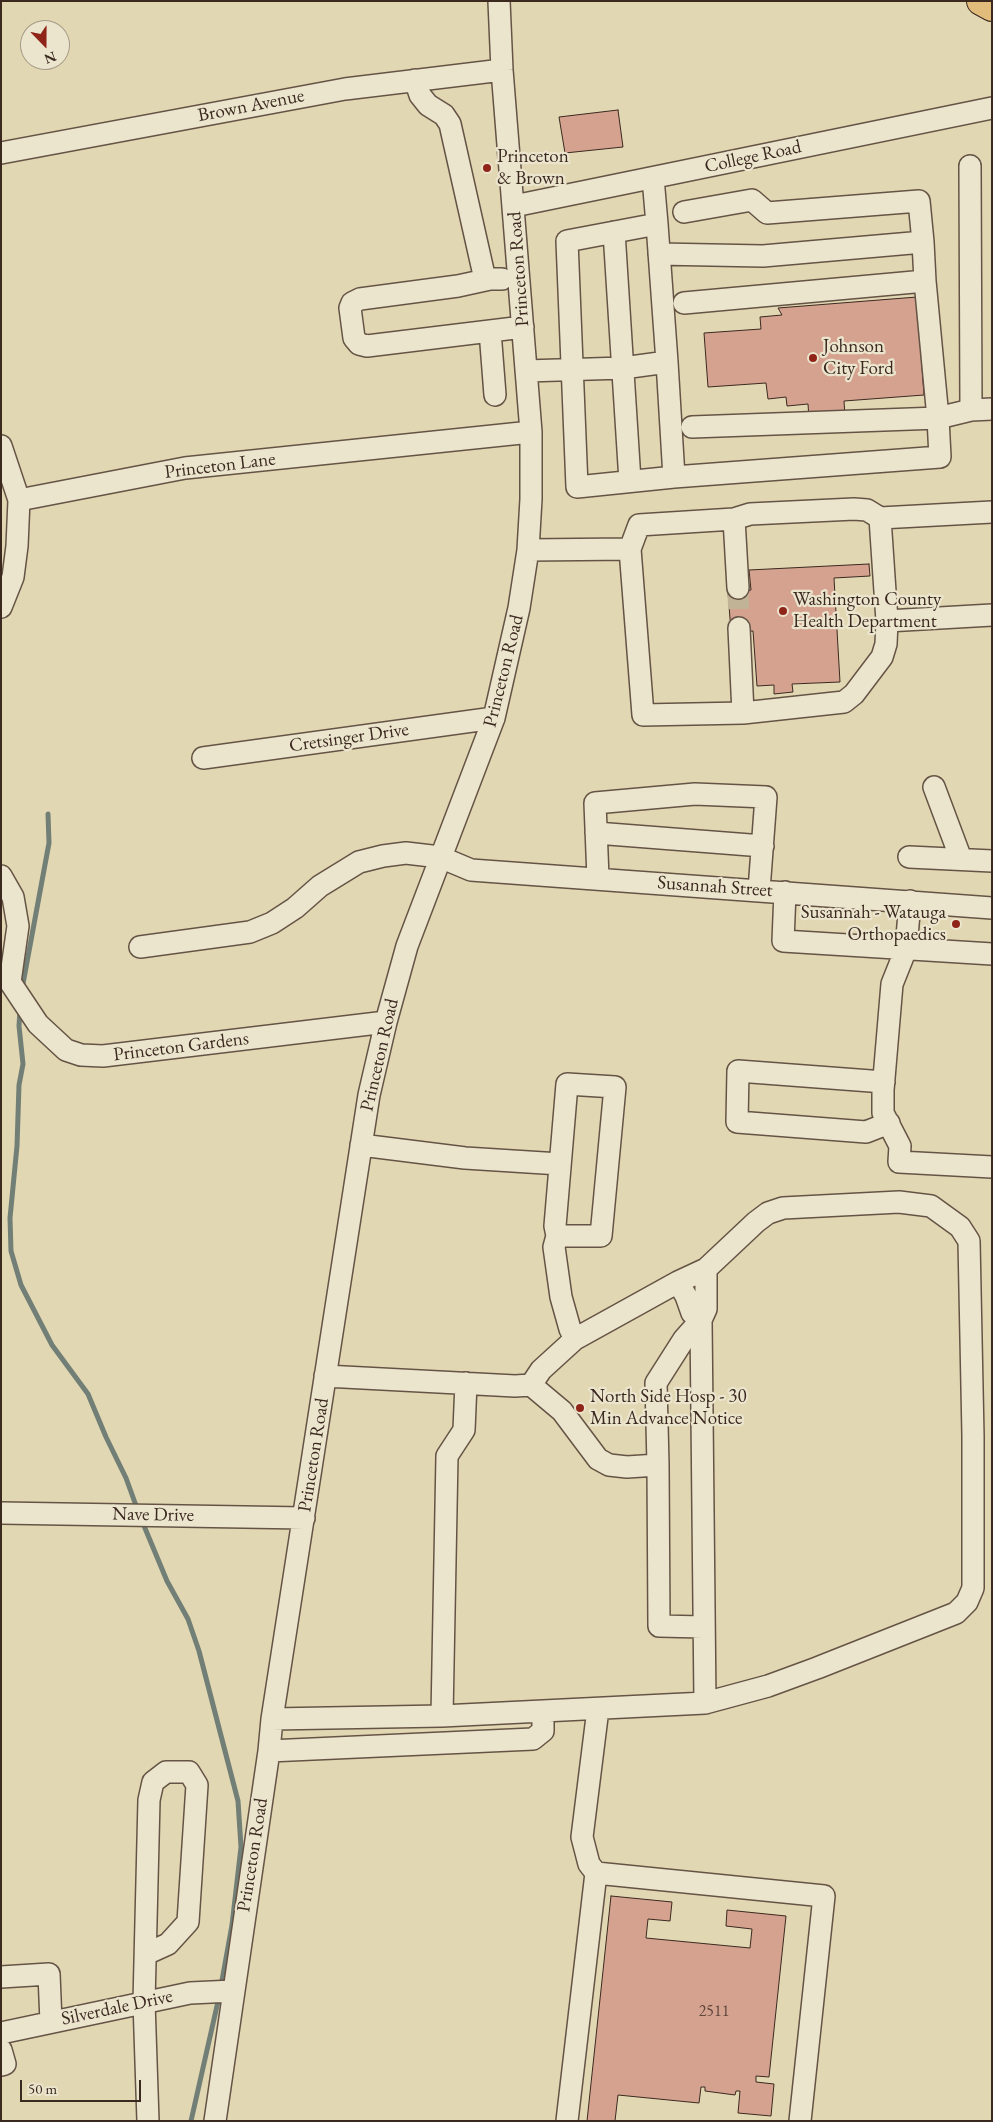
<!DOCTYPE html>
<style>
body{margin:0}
#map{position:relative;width:993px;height:2122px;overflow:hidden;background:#e2d7b3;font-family:"EB Garamond",serif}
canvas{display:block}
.frame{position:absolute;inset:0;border:2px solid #3b2920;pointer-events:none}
.north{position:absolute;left:20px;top:20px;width:50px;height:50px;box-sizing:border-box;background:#ece5ce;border:1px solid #a59a88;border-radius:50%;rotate:158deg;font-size:14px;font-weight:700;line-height:20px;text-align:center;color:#3b2920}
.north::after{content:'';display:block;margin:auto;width:18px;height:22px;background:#8f2418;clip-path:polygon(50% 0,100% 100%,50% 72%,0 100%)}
.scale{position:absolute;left:20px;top:2080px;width:121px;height:22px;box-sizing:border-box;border:2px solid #3b2920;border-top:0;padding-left:6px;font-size:15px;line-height:18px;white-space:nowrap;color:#3b2920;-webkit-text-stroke:4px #ece5ce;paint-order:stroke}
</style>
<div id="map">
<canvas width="993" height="2122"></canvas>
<div class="frame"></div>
<div class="north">N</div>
<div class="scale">50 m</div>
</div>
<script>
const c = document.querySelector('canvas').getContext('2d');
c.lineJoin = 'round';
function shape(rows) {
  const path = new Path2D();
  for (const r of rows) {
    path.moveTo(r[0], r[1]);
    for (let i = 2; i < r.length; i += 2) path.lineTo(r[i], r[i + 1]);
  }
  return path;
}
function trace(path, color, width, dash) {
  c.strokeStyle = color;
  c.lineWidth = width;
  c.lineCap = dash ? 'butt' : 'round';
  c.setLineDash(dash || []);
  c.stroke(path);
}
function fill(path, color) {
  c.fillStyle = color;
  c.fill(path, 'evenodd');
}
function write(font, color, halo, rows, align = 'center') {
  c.font = font + ' "EB Garamond",serif';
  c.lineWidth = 4.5;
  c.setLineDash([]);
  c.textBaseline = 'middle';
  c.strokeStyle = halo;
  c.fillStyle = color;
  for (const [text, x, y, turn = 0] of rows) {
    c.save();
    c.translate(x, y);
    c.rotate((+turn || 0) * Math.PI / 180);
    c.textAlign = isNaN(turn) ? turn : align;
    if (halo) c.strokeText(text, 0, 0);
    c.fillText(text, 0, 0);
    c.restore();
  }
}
trace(shape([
 [22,989,49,843,48,814],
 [20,1010,19,1026,23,1064,19,1085,17,1146,10,1218,11,1251,21,1285,52,1345,88,1394,106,1437,126,1478,138,1511],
 [142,1521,167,1581,188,1619,199,1651,238,1801,241,1847,232,1925,221,1986],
 [191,2121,219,1997]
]), '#717f76', 5);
const building = shape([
 [618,110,623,147,565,153,559,117,618,110],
 [917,297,924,395,844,401,845,416,809,419,808,404,787,406,786,397,768,399,766,383,708,387,704,333,761,329,760,317,782,315,778,308,917,297],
 [869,564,870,576,834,578,840,682,792,684,793,692,774,694,774,685,757,686,753,631,731,632,728,592,751,590,749,570,869,564],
 [611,1896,672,1902,670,1921,648,1919,646,1938,750,1948,752,1929,726,1926,727,1910,786,1916,769,2077,756,2076,756,2082,774,2084,771,2116,738,2113,740,2091,736,2091,735,2095,705,2091,705,2087,701,2087,699,2103,618,2095,615,2121,587,2121,611,1896]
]);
fill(building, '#d4a28f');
trace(building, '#3b2920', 1);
trace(shape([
 [738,588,739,628]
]), '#c1b496', 21, [21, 11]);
const minor = shape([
 [415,80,420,95,428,105,444,115,450,124,484,275,490,279,502,279],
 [1,153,345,89,502,70],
 [970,166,971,410],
 [653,178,657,224,667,362,674,477,577,487,567,241,657,224],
 [514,206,992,108],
 [614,232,630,481],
 [659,254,763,256,923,242,919,201,767,213,752,200,684,212],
 [490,279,458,286,360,299,352,303,350,308,354,338,359,344,367,346,523,327],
 [684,303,925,281,923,242],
 [490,331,495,395],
 [526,371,623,368,667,362],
 [692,427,938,418,925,281],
 [1,446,19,500],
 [674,477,940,457,938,418,971,410,992,409],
 [880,518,887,621],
 [734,519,750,514,854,509,867,510,880,518,992,512],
 [528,550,630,549],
 [738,588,734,519,639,525,630,549,643,715,743,713,739,628],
 [1,607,13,577,17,546,19,500,185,468,531,432],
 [743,713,844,702,854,694,882,657,886,644,887,621,992,615],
 [203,758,494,718],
 [934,787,961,859],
 [596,833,763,846],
 [909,857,992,861],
 [1,876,13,897,18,926,10,982,38,1024,66,1050,81,1055,103,1056,386,1022],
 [598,878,595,803,695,794,766,797,759,890],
 [785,892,783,941,992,954],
 [910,901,906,949,892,984,883,1090,883,1113,900,1146,899,1162,992,1167],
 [140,947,250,932,272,923,295,908,320,886,359,862,383,856,406,853,440,857,471,870,992,908],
 [884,1082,738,1071,737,1122,866,1132,889,1123],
 [361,1145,465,1158,560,1164],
 [557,1236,601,1236,615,1087,567,1084,555,1226,557,1236,554,1247,561,1297,570,1329,575,1339],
 [678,1282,686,1296,692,1313,701,1320,705,1703],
 [325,1376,515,1386,531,1385,562,1411,598,1459,609,1465,627,1467,658,1465,659,1626,703,1627],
 [658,1465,656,1383,684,1339,701,1320,706,1309,706,1269],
 [1,1513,304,1518],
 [598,1709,582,1837,589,1864,596,1873,824,1896,800,2121],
 [442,1716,447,1456,464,1430,466,1383],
 [272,1719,442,1716,705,1703,768,1686,817,1668,956,1613,967,1602,973,1588,973,1436,969,1241,960,1227,931,1206,899,1202,783,1208,768,1213,756,1222,706,1269,678,1282,575,1339,541,1370,531,1385],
 [269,1751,533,1739,543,1731,543,1712],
 [146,1954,168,1944,188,1922,197,1785,189,1772,166,1772,153,1782,149,1800,144,2002,148,2121],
 [1,1977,49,1974,51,2022],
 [1,2033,190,1993,233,1991],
 [1,2050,5,2064,1,2065],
 [215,2121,269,1751,272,1719,369,1095,386,1022,407,946,494,718,519,608,528,550,531,499,531,432,502,70,499,1],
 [567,2121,596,1873]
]);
const highway = shape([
 [981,1,992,7]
]);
trace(minor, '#655445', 24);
trace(highway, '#3b2920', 30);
trace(minor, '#ece5ce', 21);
trace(highway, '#e1bc7a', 28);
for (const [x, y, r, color] of [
 [487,168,5,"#8f2418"],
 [813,358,5,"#8f2418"],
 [783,611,5,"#8f2418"],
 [956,924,5,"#8f2418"],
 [580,1408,5,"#8f2418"]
]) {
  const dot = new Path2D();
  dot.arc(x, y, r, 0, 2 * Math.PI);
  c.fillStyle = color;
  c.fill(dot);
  trace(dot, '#ece5ce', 2);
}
write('16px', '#61473c', null, [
 ["2511",714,2012]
]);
write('19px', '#3b2920', '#ece5ce', [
 ["Brown Avenue",251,106,-11],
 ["College Road",753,157,-12],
 ["Princeton Road",519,269,-94],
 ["Princeton Lane",220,466,-7],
 ["Princeton Road",504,671,-76],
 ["Cretsinger Drive",349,738,-8],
 ["Susannah Street",715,887,4],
 ["Princeton Gardens",181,1047,-7],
 ["Princeton Road",380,1055,-77],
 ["Princeton Road",314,1455,-81],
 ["Nave Drive",153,1515,1],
 ["Princeton Road",253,1855,-81],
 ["Silverdale Drive",117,2008,-12]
]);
write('19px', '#3b2920', '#ece5ce', [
 ["Princeton",497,157],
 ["& Brown",497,179],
 ["Johnson",823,347],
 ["City Ford",823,369],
 ["Washington County",793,600],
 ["Health Department",793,622],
 ["Susannah - Watauga",946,913,"right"],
 ["Orthopaedics",946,935,"right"],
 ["North Side Hosp - 30",590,1397],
 ["Min Advance Notice",590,1419]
], 'left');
</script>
